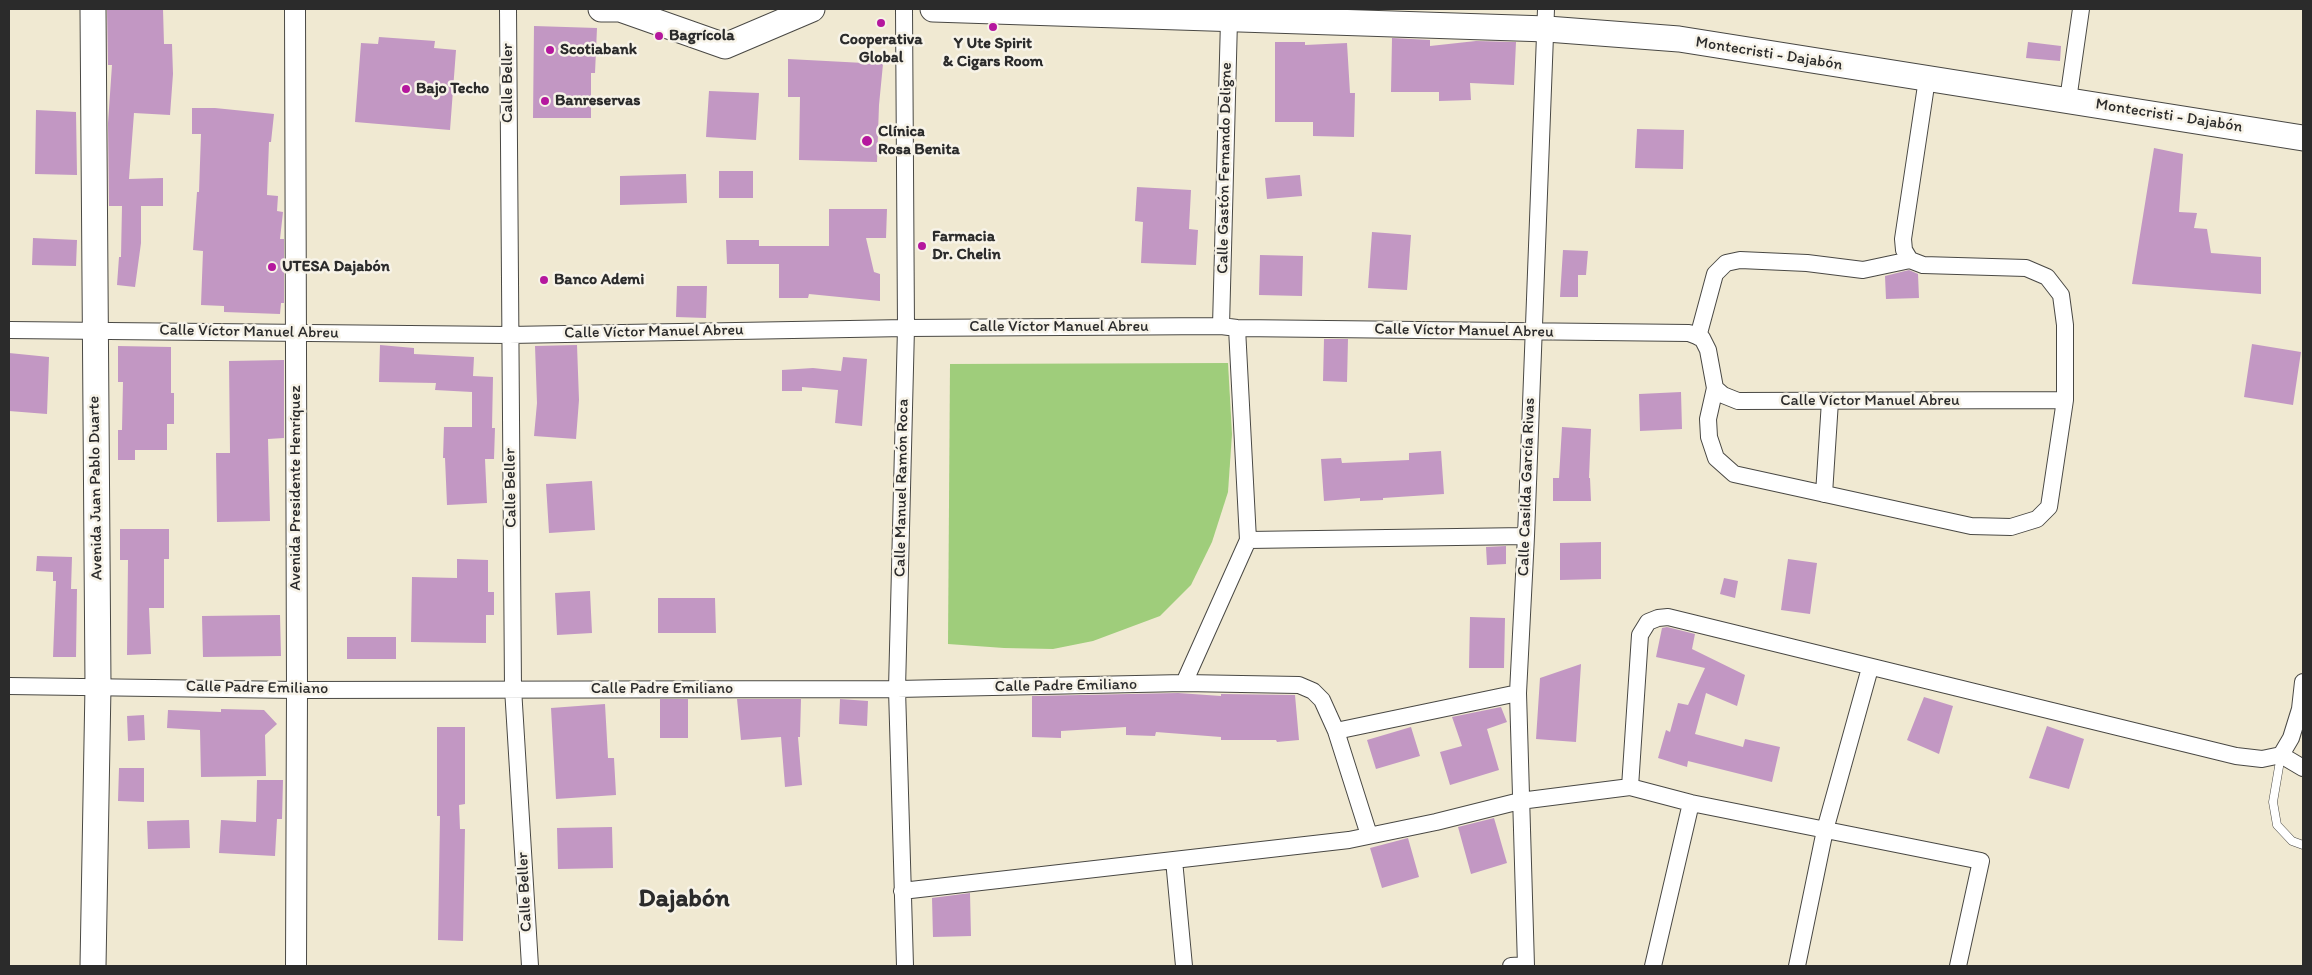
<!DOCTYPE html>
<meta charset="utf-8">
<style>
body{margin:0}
#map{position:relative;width:2312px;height:975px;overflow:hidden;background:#f0e9d2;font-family:Itim,sans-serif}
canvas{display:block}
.frame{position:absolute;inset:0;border:10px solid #2b2b2b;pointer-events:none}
</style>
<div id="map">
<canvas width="2312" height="975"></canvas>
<div class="frame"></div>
</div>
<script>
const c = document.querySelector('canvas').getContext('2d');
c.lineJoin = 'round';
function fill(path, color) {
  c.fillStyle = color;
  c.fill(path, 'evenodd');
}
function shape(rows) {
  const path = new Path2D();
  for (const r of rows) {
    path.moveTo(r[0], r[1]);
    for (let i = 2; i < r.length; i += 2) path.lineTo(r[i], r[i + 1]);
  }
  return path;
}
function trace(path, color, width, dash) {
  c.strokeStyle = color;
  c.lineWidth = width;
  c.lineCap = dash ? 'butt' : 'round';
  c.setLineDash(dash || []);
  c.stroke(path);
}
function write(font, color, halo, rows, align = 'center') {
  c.font = font + ' Itim,sans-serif';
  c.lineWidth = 5;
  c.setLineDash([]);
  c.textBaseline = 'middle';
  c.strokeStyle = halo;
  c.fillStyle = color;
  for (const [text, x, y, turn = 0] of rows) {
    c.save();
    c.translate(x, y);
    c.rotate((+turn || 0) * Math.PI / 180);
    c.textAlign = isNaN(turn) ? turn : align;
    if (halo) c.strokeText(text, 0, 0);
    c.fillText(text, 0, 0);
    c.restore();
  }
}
fill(shape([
 [1228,363,1232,434,1228,492,1212,542,1191,585,1160,616,1093,641,1053,649,1004,648,948,644,950,364]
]), '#9fcd7b');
fill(shape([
 [107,9,163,9,164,44,172,44,173,74,170,115,134,113,129,179,163,178,163,206,141,206,141,243,135,287,117,285,119,257,121,257,122,206,109,206,108,123,112,65,108,65],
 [534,26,597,28,595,73,591,73,591,118,533,118],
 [379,37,435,41,434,48,456,50,450,130,355,122,361,43,378,44],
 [1392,38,1430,40,1430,46,1476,41,1516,42,1514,85,1470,83,1471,100,1439,101,1439,92,1391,92],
 [1275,42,1305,42,1305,45,1347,43,1350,93,1355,93,1354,137,1313,136,1313,122,1275,122],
 [2028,42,2061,46,2060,61,2026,58],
 [788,59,883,64,879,105,877,162,799,160,800,97,788,97],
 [709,91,759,93,756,140,706,137],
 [192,108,215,108,274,114,271,142,269,142,267,195,278,196,277,211,283,212,280,239,284,239,284,303,281,303,280,314,224,312,224,306,201,305,203,251,193,250,197,192,199,192,201,134,192,134],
 [36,110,76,112,77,175,35,174],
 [1637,129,1684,130,1683,169,1635,168],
 [2154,148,2183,154,2179,212,2197,213,2194,228,2207,229,2211,253,2261,257,2261,294,2132,284],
 [719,171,753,171,753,198,719,198],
 [686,174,687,203,620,205,620,176],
 [1300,175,1302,196,1267,199,1265,178],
 [1137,187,1191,190,1189,229,1198,230,1196,265,1141,263,1143,222,1135,221],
 [829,209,887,209,886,238,866,238,874,272,880,274,880,301,809,294,808,298,779,298,779,264,727,264,726,240,759,240,759,246,829,246],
 [1372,232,1411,235,1407,290,1368,288],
 [33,238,77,240,76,266,32,265],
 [1563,250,1588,251,1586,275,1578,275,1578,297,1560,297],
 [1260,255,1303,256,1302,296,1259,295],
 [1909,270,1918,274,1919,298,1886,299,1885,276],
 [677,286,707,286,706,318,676,317],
 [1324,339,1348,339,1347,382,1323,381],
 [2252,344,2301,352,2293,405,2244,397],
 [380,345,414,348,414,354,474,357,473,376,493,377,492,428,495,428,494,459,485,459,487,503,447,505,445,458,443,458,444,427,472,427,472,392,435,390,436,383,379,382],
 [577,345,579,400,576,439,534,436,537,403,535,346],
 [118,346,171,347,171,393,174,393,174,424,167,424,167,450,135,450,135,460,118,460,118,430,122,430,123,382,118,382],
 [9,353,49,357,47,414,9,411],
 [843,357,867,359,862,426,835,423,838,390,802,387,802,391,782,391,782,370,813,368,841,371],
 [284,360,284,438,268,439,270,521,217,522,216,453,230,453,229,361],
 [1681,392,1682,429,1640,431,1639,394],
 [1562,427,1591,429,1589,478,1590,478,1591,501,1553,501,1553,478,1559,478],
 [1441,451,1444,494,1383,498,1383,500,1360,501,1360,498,1324,501,1321,459,1341,458,1342,463,1409,460,1409,453],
 [592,481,595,530,549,533,546,484],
 [120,529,169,529,169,559,164,559,164,608,149,608,151,654,127,655,128,560,120,560],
 [1601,542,1601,579,1560,580,1560,543],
 [1506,546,1506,564,1487,565,1486,547],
 [37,556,72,557,71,589,77,589,76,657,53,657,56,581,53,581,53,572,36,571],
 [457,559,488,560,488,592,494,592,494,615,486,615,486,643,411,642,412,577,457,578],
 [1788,559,1817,563,1810,614,1781,610],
 [1724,578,1738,581,1735,598,1720,594],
 [590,591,592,633,557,635,555,593],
 [658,598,715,598,716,633,658,633],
 [280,615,281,656,203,657,202,616],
 [1470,617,1505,618,1504,668,1469,668],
 [1667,627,1695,634,1692,649,1745,675,1737,706,1706,693,1695,734,1743,747,1745,739,1780,747,1772,782,1688,761,1687,767,1658,758,1666,730,1670,732,1678,703,1688,705,1705,668,1656,657,1662,628],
 [347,637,396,637,396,659,347,659],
 [1581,664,1576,742,1536,739,1540,678],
 [1178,693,1221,696,1221,694,1295,695,1299,740,1277,742,1276,740,1221,740,1221,737,1156,732,1155,736,1126,735,1126,727,1061,731,1061,738,1032,737,1032,696],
 [1924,697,1953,706,1939,754,1907,740],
 [660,699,688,699,688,738,660,738],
 [737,699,801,699,800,737,798,737,802,785,785,787,781,737,741,740],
 [840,699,868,701,867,726,839,724],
 [605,704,608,758,614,758,616,795,556,799,551,708],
 [1501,707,1507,722,1487,729,1499,770,1450,785,1440,752,1462,746,1452,717],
 [221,709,264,710,277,724,265,735,266,776,201,777,200,730,167,728,168,710,221,712],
 [144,715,145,740,128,741,127,716],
 [2047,726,2084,739,2069,789,2029,778],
 [437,727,465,727,465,804,459,805,460,829,465,829,463,941,438,940,440,816,437,816],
 [1411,727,1420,756,1376,769,1367,740],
 [119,768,144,768,144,802,118,801],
 [257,780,283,780,282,819,277,819,275,856,219,853,221,820,256,822],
 [1494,818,1507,863,1471,874,1458,827],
 [189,820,190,848,148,849,147,821],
 [612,827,613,868,558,869,557,828],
 [1408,838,1419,877,1382,888,1370,848],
 [970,893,971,936,933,937,932,898]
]), '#c297c3');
const service = shape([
 [2281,755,2273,802,2277,825,2292,841,2303,845]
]);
const minor = shape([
 [508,9,513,688,530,966],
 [904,9,906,328,897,689,905,966],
 [2068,100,2081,9],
 [1221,326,1229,20],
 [9,330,509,335,906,328,1221,326,1237,328,1689,333,1702,338,1708,350,1715,388,1723,395,1738,401,2065,400],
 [1698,337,1715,274,1726,263,1740,260,1807,263,1863,270,1910,260],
 [1715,388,1708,419,1709,437,1716,458,1734,474,1971,526,2011,527,2037,519,2049,507,2065,400,2065,325,2061,295,2047,277,2026,268,1923,265,1910,260,1904,250,1903,239,1927,79],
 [1824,494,1830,401],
 [1248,540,1526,536],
 [1184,683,1248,540,1237,328],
 [9,686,297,690,897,689,1184,683,1299,685,1313,691,1322,700,1336,731,1369,835],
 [1336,731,1518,693],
 [2281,755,2291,738,2300,709,2303,682],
 [1630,787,1640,635,1648,622,1658,618,1668,617,2236,756,2262,759,2281,755,2303,768],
 [1174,860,1184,966],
 [902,891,1349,840,1436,822,1520,801,1630,787,1691,803,1981,861,1958,966],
 [1511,966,1526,965],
 [1526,966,1518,693,1526,536,1546,9],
 [1653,966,1691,803],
 [1797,966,1825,830,1870,668]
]);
const tertiary = shape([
 [295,9,297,690,296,966]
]);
const primary = shape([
 [93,9,98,686,93,966],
 [601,9,620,9,725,46,812,9],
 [933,9,1547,29,1679,39,2303,138]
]);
trace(service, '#494844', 9);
trace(minor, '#494844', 18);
trace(tertiary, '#494844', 22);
trace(primary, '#494844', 27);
trace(service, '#fff', 8);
trace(minor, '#fff', 16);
trace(tertiary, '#fff', 20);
trace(primary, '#fff', 25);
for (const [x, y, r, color] of [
 [881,23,5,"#b5179e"],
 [993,27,5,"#b5179e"],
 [659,36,5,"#b5179e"],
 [550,50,5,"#b5179e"],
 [406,89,5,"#b5179e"],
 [545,101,5,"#b5179e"],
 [867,141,6,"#b5179e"],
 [922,246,5,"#b5179e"],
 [272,267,5,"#b5179e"],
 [544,280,5,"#b5179e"]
]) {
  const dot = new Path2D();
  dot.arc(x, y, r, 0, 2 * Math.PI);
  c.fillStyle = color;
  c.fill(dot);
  trace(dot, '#f7f3e8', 2);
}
write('bold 16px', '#2b2b2b', '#f7f3e8', [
 ["Bagrícola",669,36],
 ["Cooperativa",881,40,"center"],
 ["Global",881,58,"center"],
 ["Y Ute Spirit",993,44,"center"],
 ["& Cigars Room",993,62,"center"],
 ["Scotiabank",560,50],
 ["Bajo Techo",416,89],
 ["Banreservas",555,101],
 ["Clínica",878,132],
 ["Rosa Benita",878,150],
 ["Farmacia",932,237],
 ["Dr. Chelin",932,255],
 ["UTESA Dajabón",282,267],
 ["Banco Ademi",554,280]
], 'left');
write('16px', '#2b2b2b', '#f7f3e8', [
 ["Montecristi - Dajabón",1769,54,9],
 ["Calle Beller",508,83,-90],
 ["Montecristi - Dajabón",2169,116,9],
 ["Calle Gastón Fernando Deligne",1225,168,-89],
 ["Calle Víctor Manuel Abreu",1059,327],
 ["Calle Víctor Manuel Abreu",1464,331,1],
 ["Calle Víctor Manuel Abreu",249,332,1],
 ["Calle Víctor Manuel Abreu",654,332,-1],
 ["Calle Víctor Manuel Abreu",1870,401],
 ["Calle Casilda García Rivas",1527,487,-88],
 ["Avenida Juan Pablo Duarte",96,488,-91],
 ["Avenida Presidente Henríquez",296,488,-90],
 ["Calle Beller",511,488,-91],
 ["Calle Manuel Ramón Roca",902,488,-89],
 ["Calle Padre Emiliano",1066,686,-1],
 ["Calle Padre Emiliano",257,688,1],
 ["Calle Padre Emiliano",662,689],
 ["Calle Beller",525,892,-93]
]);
write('bold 26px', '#2b2b2b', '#f7f3e8', [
 ["Dajabón",684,899]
]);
</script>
